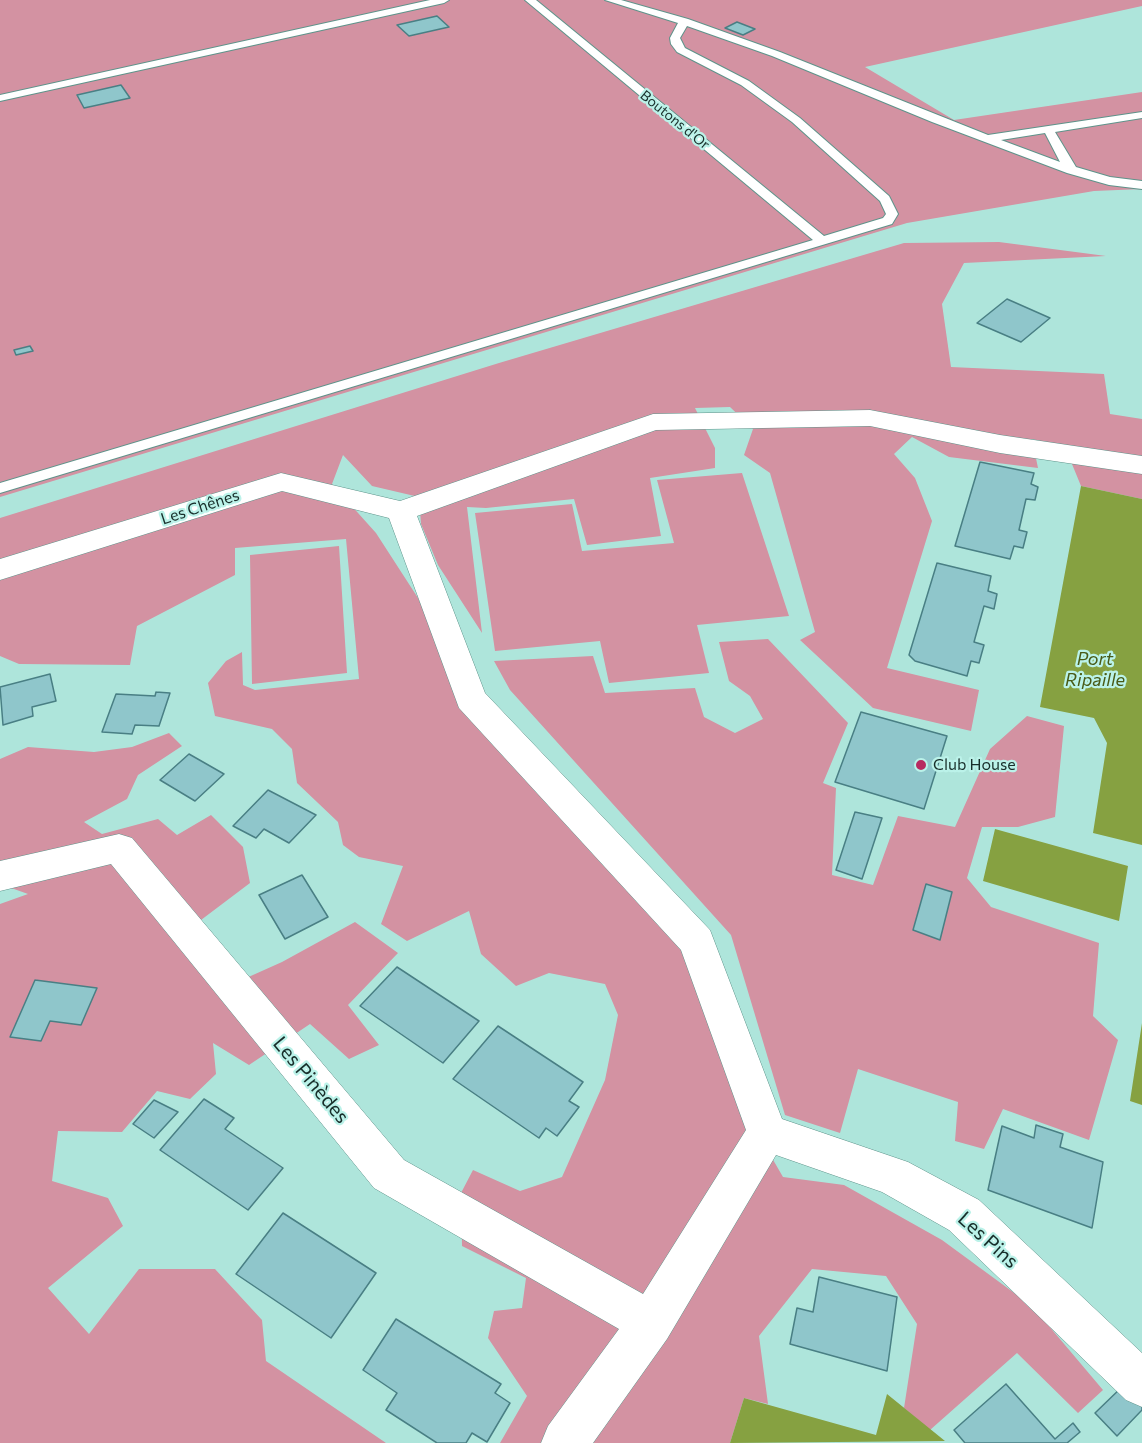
<!DOCTYPE html>
<meta charset="utf-8">
<style>
body{margin:0}
canvas{display:block;background:#aee5db}
</style>
<canvas width="1142" height="1443"></canvas>
<script>
const c = document.querySelector('canvas').getContext('2d');
c.lineJoin = 'round';
function fill(path, color) {
  c.fillStyle = color;
  c.fill(path, 'evenodd');
}
function shape(rows) {
  const path = new Path2D();
  for (const r of rows) {
    path.moveTo(r[0], r[1]);
    for (let i = 2; i < r.length; i += 2) path.lineTo(r[i], r[i + 1]);
  }
  return path;
}
function trace(path, color, width, dash) {
  c.strokeStyle = color;
  c.lineWidth = width;
  c.lineCap = dash ? 'butt' : 'round';
  c.setLineDash(dash || []);
  c.stroke(path);
}
function write(font, color, halo, rows, align = 'center') {
  c.font = font + ' Commissioner,sans-serif';
  c.lineWidth = 4.5;
  c.setLineDash([]);
  c.textBaseline = 'middle';
  c.strokeStyle = halo;
  c.fillStyle = color;
  for (const [text, x, y, turn = 0] of rows) {
    c.save();
    c.translate(x, y);
    c.rotate((+turn || 0) * Math.PI / 180);
    c.textAlign = isNaN(turn) ? turn : align;
    if (halo) c.strokeText(text, 0, 0);
    c.fillText(text, 0, 0);
    c.restore();
  }
}
fill(shape([
 [0,0,1142,0,1142,6,865,67,954,120,1142,92,1142,189,1094,191,907,223,0,497],
 [999,242,1106,256,964,263,942,304,951,367,1104,374,1110,414,1142,419,1142,499,1081,486,1065,447,1032,439,1038,468,949,457,912,437,894,454,915,478,932,521,887,668,979,690,971,731,873,708,800,640,815,632,770,473,744,455,753,429,730,407,695,408,715,448,715,468,650,478,661,536,587,545,574,499,486,508,467,507,482,633,438,565,421,524,419,497,372,486,343,455,332,484,376,533,418,598,467,705,684,943,750,1120,783,1177,844,1185,942,1240,1032,1306,1103,1390,1078,1413,1017,1353,930,1430,904,1408,917,1324,886,1276,812,1269,759,1336,768,1404,744,1398,730,1443,500,1443,527,1396,488,1338,494,1311,522,1308,526,1278,462,1246,461,1193,473,1170,520,1191,562,1177,605,1080,618,1015,605,984,549,973,516,986,481,954,469,911,407,941,381,924,403,866,359,857,343,845,338,822,297,783,292,749,272,729,215,716,208,683,226,661,242,652,243,685,255,690,359,679,346,539,235,548,235,575,137,626,130,665,19,664,0,656,0,518,499,363,904,243],
 [742,473,789,616,697,625,709,673,609,683,600,641,495,651,475,513,572,504,582,551,674,543,657,480],
 [339,546,347,673,252,684,250,555],
 [768,639,848,723,823,783,836,788,832,875,873,885,898,816,955,827,990,749,1027,716,1064,726,1055,817,1018,827,982,827,967,878,991,907,1099,943,1093,1016,1118,1040,1089,1140,1003,1109,984,1149,955,1141,958,1102,858,1069,840,1133,785,1115,731,935,510,690,494,661,593,656,605,693,695,688,704,717,735,733,763,719,750,696,729,681,719,642],
 [169,733,182,746,138,775,127,799,84,822,102,834,158,819,177,835,211,815,243,847,250,883,197,923,244,979,282,962,355,922,398,953,348,1005,379,1045,349,1059,310,1024,249,1065,213,1043,216,1074,190,1099,157,1091,122,1132,58,1131,52,1181,108,1198,123,1226,48,1288,89,1334,139,1269,215,1269,262,1320,266,1361,386,1443,0,1443,0,904,28,894,0,884,0,759,28,747,94,752,132,747]
]), '#d392a2');
fill(shape([
 [1081,486,1142,499,1142,845,1093,833,1107,743,1094,718,1040,707],
 [995,829,1128,866,1119,921,983,881],
 [1142,1023,1142,1105,1130,1101],
 [887,1394,945,1441,730,1443,744,1398,876,1435]
]), '#86a141');
const building = shape([
 [437,16,449,27,409,36,397,25,437,16],
 [737,22,755,29,743,35,725,28,737,22],
 [121,85,130,98,84,108,77,95,121,85],
 [1007,299,1050,318,1021,342,977,323,1007,299],
 [30,346,33,351,16,355,14,350,30,346],
 [980,462,1034,473,1031,484,1038,487,1035,500,1026,499,1019,530,1027,532,1023,548,1014,546,1010,559,955,546,980,462],
 [937,563,991,576,988,591,997,594,994,609,984,606,974,642,984,645,979,663,971,661,967,676,915,661,909,655,937,563],
 [50,674,56,701,32,707,33,716,3,725,0,687,50,674],
 [156,692,170,693,159,726,135,725,132,734,102,732,116,694,155,696,156,692],
 [861,712,947,736,924,809,835,782,861,712],
 [189,754,224,774,195,801,160,780,189,754],
 [268,790,316,815,289,843,264,829,256,838,233,826,268,790],
 [855,812,882,818,862,879,836,870,855,812],
 [302,875,328,917,285,939,259,895,302,875],
 [926,884,952,892,940,940,913,930,926,884],
 [397,967,479,1021,443,1063,360,1006,397,967],
 [35,980,97,988,81,1025,50,1021,41,1041,10,1037,35,980],
 [498,1026,583,1082,569,1101,579,1107,557,1136,546,1128,539,1138,453,1079,498,1026],
 [204,1099,234,1118,225,1129,283,1168,248,1210,160,1150,204,1099],
 [154,1100,178,1112,154,1138,133,1124,154,1100],
 [1036,1125,1063,1134,1060,1147,1103,1162,1092,1228,988,1190,1002,1126,1034,1138,1036,1125],
 [283,1213,376,1273,331,1338,236,1274,283,1213],
 [819,1277,897,1297,887,1371,790,1344,797,1308,813,1312,819,1277],
 [396,1319,501,1384,495,1393,510,1403,487,1442,472,1433,466,1443,437,1443,386,1410,397,1393,363,1370,396,1319],
 [1006,1384,1055,1439,1073,1423,1080,1432,1067,1443,965,1443,954,1430,1006,1384],
 [1125,1384,1142,1402,1142,1410,1117,1436,1095,1413,1125,1384]
]);
fill(building, '#8fc6cb');
trace(building, '#497f84', 1.5);
const service = shape([
 [430,0,449,0,444,3,0,101,0,95,430,0],
 [525,0,536,0,824,236,883,218,886,214,880,201,792,122,741,85,677,52,671,44,670,38,678,23,605,0,621,0,688,19,780,52,988,135,1142,112,1142,118,1055,132,1076,167,1110,177,1142,181,1142,189,1109,185,1067,173,932,122,772,56,687,26,680,38,685,48,749,81,800,118,889,196,898,214,892,224,0,493,0,483,813,240,525,0],
 [1045,133,1060,162,1001,140,1045,133]
]);
const minor = shape([
 [870,410,1000,435,1142,456,1142,474,1000,453,870,426,656,430,417,516,485,693,710,930,782,1119,908,1162,979,1200,1142,1353,1142,1407,1126,1400,949,1230,882,1192,776,1155,667,1339,593,1443,541,1443,548,1426,619,1329,374,1188,111,864,0,891,0,861,119,834,132,838,404,1160,643,1294,746,1130,681,950,459,708,389,518,282,491,0,580,0,559,281,473,400,501,653,414,870,410]
]);
trace(service, '#5e938a', 2);
trace(minor, '#5e938a', 1);
fill(service, '#fff');
fill(minor, '#fff');
for (const [x, y, r, color] of [
 [921,765,6,"#b72a60"]
]) {
  const dot = new Path2D();
  dot.arc(x, y, r, 0, 2 * Math.PI);
  c.fillStyle = color;
  c.fill(dot);
  trace(dot, '#bbf2e9', 2);
}
write('14px', '#182e2a', '#bbf2e9', [
 ["Boutons d'Or",675,120,39]
]);
write('16px', '#182e2a', '#bbf2e9', [
 ["Les Chênes",200,507,-18]
]);
write('16px', '#182e2a', '#bbf2e9', [
 ["Club House",933,765]
], 'left');
write('italic 18px', '#485a16', '#bbf2e9', [
 ["Port",1095,659],
 ["Ripaille",1095,680]
]);
write('20px', '#182e2a', '#bbf2e9', [
 ["Les Pinèdes",311,1080,50],
 ["Les Pins",988,1240,42]
]);
</script>
